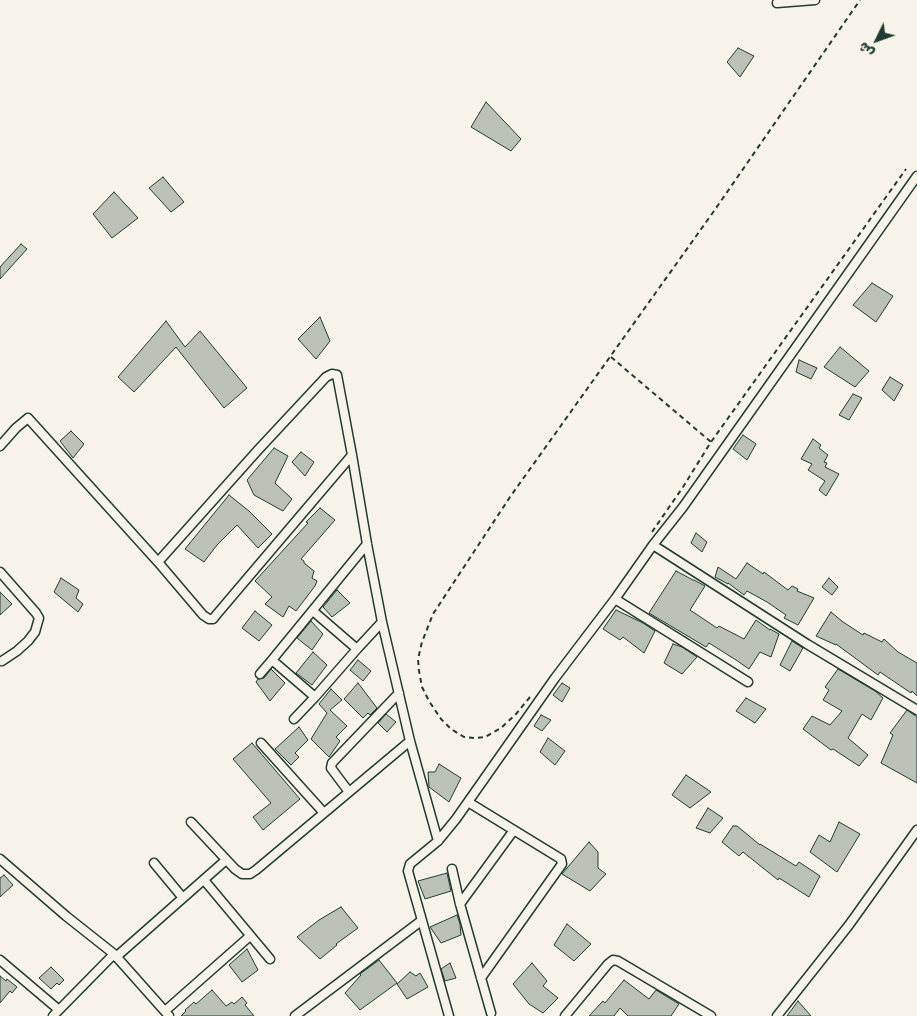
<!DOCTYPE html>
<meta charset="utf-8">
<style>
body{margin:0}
#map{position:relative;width:917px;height:1016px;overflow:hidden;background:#f7f3e8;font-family:Delius,"Playpen Sans Arabic",sans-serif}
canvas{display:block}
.north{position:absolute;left:852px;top:15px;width:50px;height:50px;-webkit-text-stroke:4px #f7f3e8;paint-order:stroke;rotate:228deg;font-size:14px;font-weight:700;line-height:20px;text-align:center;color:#1f3d34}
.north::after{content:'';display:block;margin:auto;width:18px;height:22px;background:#1f3d34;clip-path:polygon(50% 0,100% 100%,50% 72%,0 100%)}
</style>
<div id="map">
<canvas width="917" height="1016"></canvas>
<div class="north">ش</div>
</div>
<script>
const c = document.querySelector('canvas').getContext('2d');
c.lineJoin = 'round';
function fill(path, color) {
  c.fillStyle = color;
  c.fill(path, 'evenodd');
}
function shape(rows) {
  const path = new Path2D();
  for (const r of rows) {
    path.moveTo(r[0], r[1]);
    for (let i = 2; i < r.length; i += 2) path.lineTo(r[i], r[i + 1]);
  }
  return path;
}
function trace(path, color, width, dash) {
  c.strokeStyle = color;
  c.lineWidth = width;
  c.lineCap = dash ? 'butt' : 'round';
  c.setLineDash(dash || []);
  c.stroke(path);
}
const building = shape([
 [738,48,754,56,740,77,727,62,738,48],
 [486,102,521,139,511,151,471,127,486,102],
 [163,177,184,202,171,212,149,188,163,177],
 [114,192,138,218,112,238,93,214,114,192],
 [21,244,27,249,0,279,0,267,21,244],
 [872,283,893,296,876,322,853,305,872,283],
 [320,317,330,341,316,359,298,339,320,317],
 [166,321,185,347,200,331,247,388,224,408,176,347,134,392,118,377,166,321],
 [840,347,869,371,855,387,824,367,840,347],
 [799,360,817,368,811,379,796,372,799,360],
 [890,377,903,385,894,401,882,390,890,377],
 [853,394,862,398,849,420,839,415,853,394],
 [71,431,84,444,73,458,60,441,71,431],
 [743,435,756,444,747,460,733,449,743,435],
 [813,439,821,445,819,448,828,455,824,462,827,463,825,467,839,474,826,496,819,490,825,481,808,470,812,464,801,459,813,439],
 [274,448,288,456,275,483,292,499,283,511,254,495,247,480,274,448],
 [301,452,314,462,305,476,292,462,301,452],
 [229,495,249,511,272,534,258,548,237,525,217,545,204,562,185,549,229,495],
 [320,508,335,520,301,559,304,561,304,563,314,571,312,578,317,581,315,586,296,611,289,606,283,617,265,604,272,597,255,581,308,523,306,522,320,508],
 [696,533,707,542,702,552,691,543,696,533],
 [747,563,763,574,764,572,788,590,792,586,798,589,797,591,814,598,798,625,784,618,786,615,767,602,747,591,744,595,728,583,728,584,715,577,718,567,736,579,747,563],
 [676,571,693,580,694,580,705,586,690,610,717,628,719,626,744,639,756,620,770,630,770,629,779,634,771,657,760,652,749,669,736,660,709,643,706,647,649,613,676,571],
 [61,578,79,590,76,598,83,604,78,612,54,592,61,578],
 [829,578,838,587,832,595,822,587,829,578],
 [337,590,350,603,332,617,323,607,337,590],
 [0,592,12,604,0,615,0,592],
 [616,610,643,623,655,631,644,653,623,637,620,640,603,629,616,610],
 [255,611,272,625,259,641,242,628,255,611],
 [831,612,843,622,863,635,864,633,882,642,884,639,898,652,917,663,917,696,912,691,911,693,880,672,878,675,836,644,836,645,816,636,831,612],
 [311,621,323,634,312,650,297,638,311,621],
 [792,641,803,648,790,671,780,665,792,641],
 [673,644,682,647,697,657,682,674,664,663,673,644],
 [313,652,327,665,312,685,296,673,313,652],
 [358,660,371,671,363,681,350,670,358,660],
 [271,669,285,683,270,701,256,682,258,679,264,678,271,669],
 [838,669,875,691,883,698,871,720,862,714,848,738,868,755,859,766,833,749,831,750,803,729,812,716,830,725,842,711,823,700,829,690,825,687,838,669],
 [358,683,377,708,370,715,368,713,363,718,344,699,358,683],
 [562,683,570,688,562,702,553,695,562,683],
 [331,689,342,700,330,710,347,726,336,737,340,741,329,757,311,739,327,713,319,704,331,689],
 [746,698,766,709,755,723,736,711,746,698],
 [907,710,917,717,917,783,881,763,893,735,890,733,907,710],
 [386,714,396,722,387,732,378,723,386,714],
 [541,715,551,720,542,731,534,726,541,715],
 [299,727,308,740,295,753,299,757,291,765,275,749,299,727],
 [548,738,565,751,555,765,540,752,548,738],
 [252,743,300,799,263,830,253,817,271,803,233,759,252,743],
 [439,764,461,778,449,802,429,787,428,772,435,772,439,764],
 [686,775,711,792,690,808,672,795,686,775],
 [708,808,723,818,710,833,696,828,708,808],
 [839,822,860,834,837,872,810,852,819,835,830,842,839,822],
 [733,826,737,826,760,845,760,844,796,866,799,862,820,876,809,897,779,878,778,880,743,852,739,856,722,842,733,826],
 [589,842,598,852,598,868,606,874,590,891,562,874,589,842],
 [447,873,451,891,425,899,418,881,447,873],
 [4,875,13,885,0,897,0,878,4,875],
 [341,907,358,928,336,944,337,945,320,959,297,937,319,920,341,907],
 [457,915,460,924,461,935,441,943,430,927,457,915],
 [567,924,591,944,574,961,554,945,567,924],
 [247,949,258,970,242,982,229,965,247,949],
 [379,960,397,983,360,1010,345,993,361,975,360,974,379,960],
 [450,963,456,978,445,981,441,969,450,963],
 [532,963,547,981,543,986,558,998,543,1013,529,1004,513,984,532,963],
 [51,967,64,980,59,985,57,983,51,989,39,978,51,967],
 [410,972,416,976,420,973,428,987,407,999,397,984,410,972],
 [0,976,6,981,7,979,17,987,12,993,10,991,0,1003,0,976],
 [624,980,649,999,656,990,679,1004,671,1016,628,1016,620,1008,614,1016,589,1016,603,1001,605,1003,624,980],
 [212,990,226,1006,232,1002,234,1004,242,997,247,1003,245,1005,254,1016,181,1016,186,1011,185,1010,194,1002,196,1004,212,990],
 [798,1001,811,1016,787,1016,798,1001]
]);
fill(building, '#bbc1b6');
trace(building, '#1f3d34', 1);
const minor = shape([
 [777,3,815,0],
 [0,446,16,428,28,418,158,562,203,615,209,619,213,619,217,614,352,455],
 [653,545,807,644,917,710],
 [158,562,258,450,326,377,332,374,337,375,352,455,367,544,382,622,410,741,438,841],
 [0,572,36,613,39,618,35,632,28,641,17,651,2,661],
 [615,599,748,682],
 [313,611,357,649],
 [272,660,315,697],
 [260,674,272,660,367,544],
 [294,719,315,697,357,649,382,622],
 [261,743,324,813],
 [349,792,331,768,332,763,399,693],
 [468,802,561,859,562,864,481,978],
 [191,822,235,869,242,874,250,874,256,870,410,741],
 [0,859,66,916,114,954,169,1016],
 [154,863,183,898],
 [452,869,460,904,491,1013],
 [204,880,270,959],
 [460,904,514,830],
 [116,957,226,860],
 [0,960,59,1010],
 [165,1011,250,936],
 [53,1016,114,954],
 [295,1016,421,921],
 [449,1016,408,871,410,864,438,841,456,819,555,678,615,599,653,545,683,507,917,176],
 [565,1016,608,964,613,960,618,961,711,1016],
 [777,1016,849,925,917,830]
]);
trace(minor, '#1f3d34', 11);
trace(shape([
 [611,357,711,442],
 [652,532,683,487,711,442,906,169],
 [530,697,516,714,501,728,485,737,474,738,464,737,451,729,441,719,429,701,422,687,419,671,418,659,422,642,433,614,510,497,714,211,860,0]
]), '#1f3d34', 2, [5, 4]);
trace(minor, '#f7f3e8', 8);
</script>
